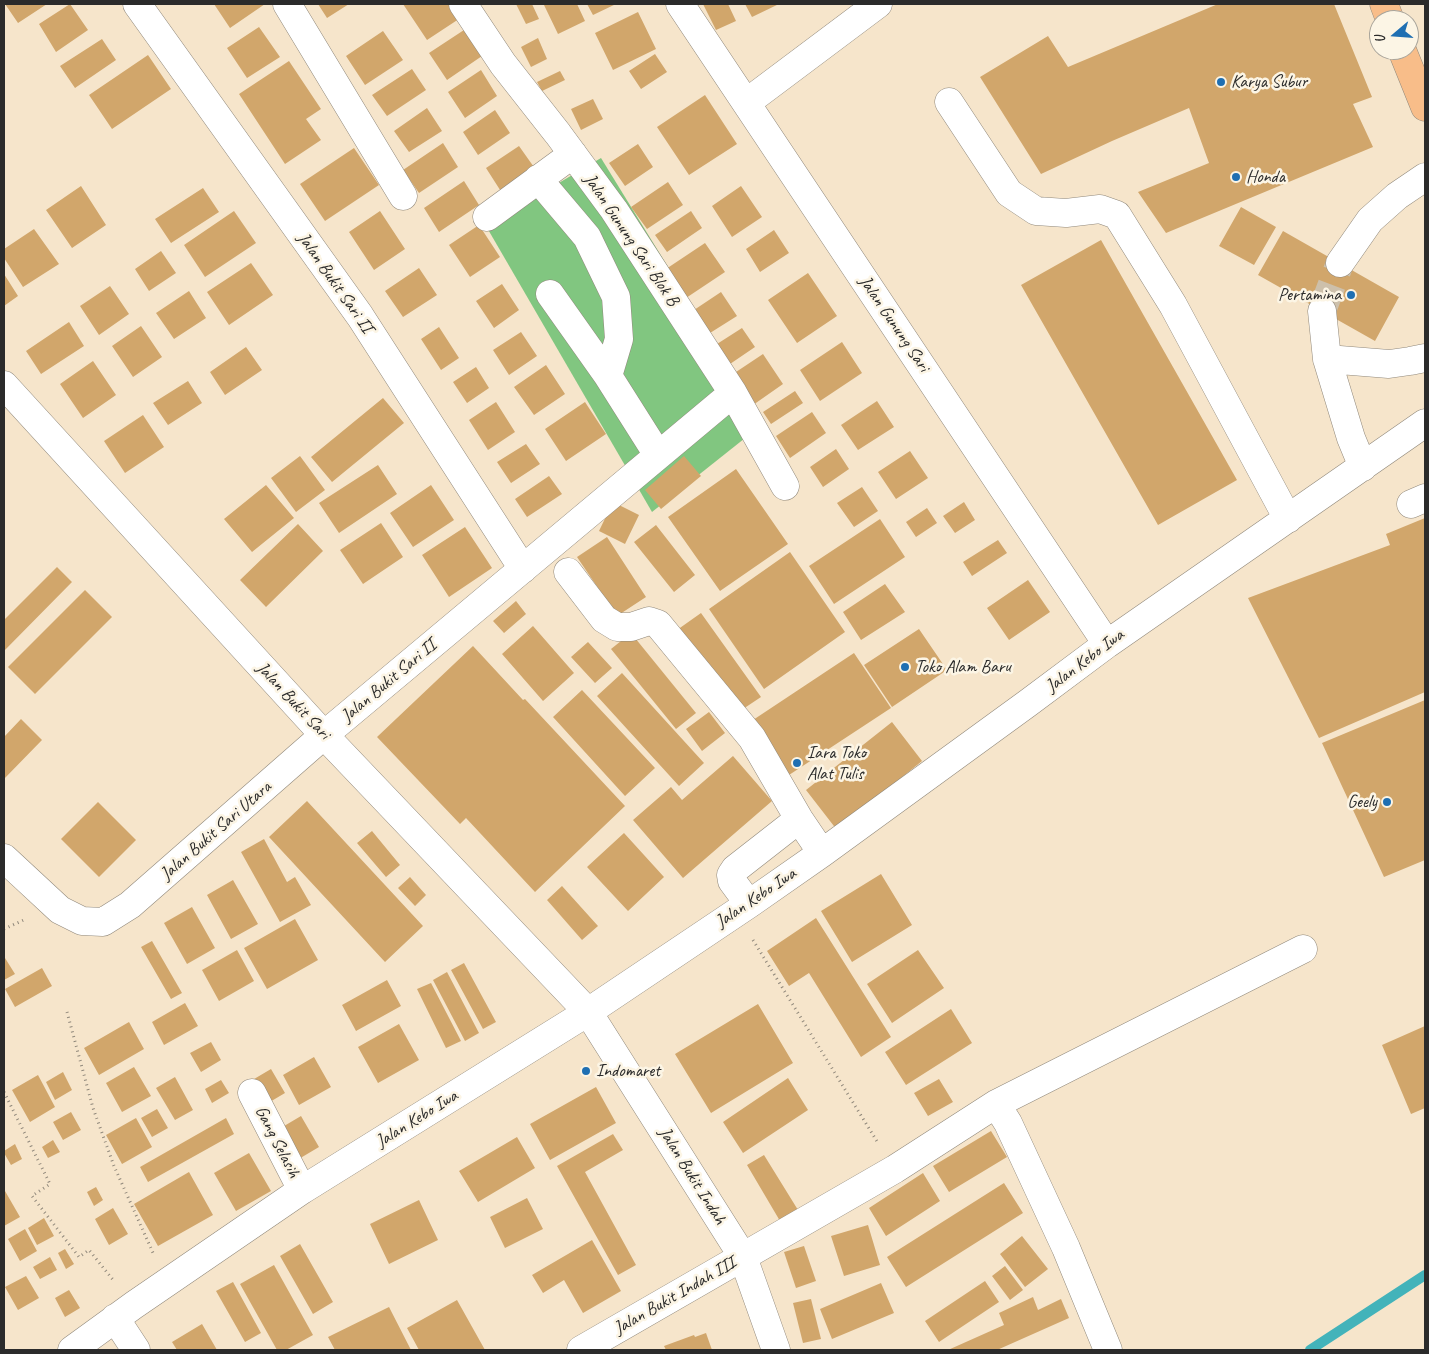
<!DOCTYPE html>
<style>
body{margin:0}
#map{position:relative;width:1429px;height:1354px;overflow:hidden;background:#f6e5cb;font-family:Caveat,sans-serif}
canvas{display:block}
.frame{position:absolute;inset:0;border:5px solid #2b2b2b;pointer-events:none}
.north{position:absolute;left:1369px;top:10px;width:50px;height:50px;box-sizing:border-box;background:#fcf5e5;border:1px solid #a8a49b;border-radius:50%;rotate:252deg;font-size:14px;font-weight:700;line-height:20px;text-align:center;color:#2b2b2b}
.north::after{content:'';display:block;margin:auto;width:18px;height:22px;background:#1f6fb2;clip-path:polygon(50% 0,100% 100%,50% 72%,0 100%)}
</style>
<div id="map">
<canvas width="1429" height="1354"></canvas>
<div class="frame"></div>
<div class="north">U</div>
</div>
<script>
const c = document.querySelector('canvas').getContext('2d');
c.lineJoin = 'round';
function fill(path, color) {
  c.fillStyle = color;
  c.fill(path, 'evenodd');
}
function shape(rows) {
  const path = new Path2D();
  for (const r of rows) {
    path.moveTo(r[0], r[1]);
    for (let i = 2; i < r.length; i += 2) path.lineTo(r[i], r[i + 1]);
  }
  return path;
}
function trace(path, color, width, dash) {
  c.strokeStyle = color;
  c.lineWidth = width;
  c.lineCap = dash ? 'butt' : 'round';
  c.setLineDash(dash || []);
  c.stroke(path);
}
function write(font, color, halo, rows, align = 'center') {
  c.font = font + ' Caveat,sans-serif';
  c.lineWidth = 5;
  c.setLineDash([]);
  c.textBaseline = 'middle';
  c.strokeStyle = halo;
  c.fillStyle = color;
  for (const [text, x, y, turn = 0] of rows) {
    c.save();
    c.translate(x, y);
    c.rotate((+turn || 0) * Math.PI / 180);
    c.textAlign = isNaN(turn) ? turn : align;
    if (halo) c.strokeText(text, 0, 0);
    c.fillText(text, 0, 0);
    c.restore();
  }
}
fill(shape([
 [601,158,764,423,652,512,486,226]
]), '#81c680');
trace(shape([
 [1310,1350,1425,1275]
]), '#43b3ba', 10);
fill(shape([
 [5,4,47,4,18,23],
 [70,4,88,30,56,52,39,24],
 [214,4,265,4,230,28],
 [318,4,349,4,327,18],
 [403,4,462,4,468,13,427,40],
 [516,4,532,4,539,19,526,24],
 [547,4,577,4,585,21,558,34,544,5],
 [587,4,616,4,593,15],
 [703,4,728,4,736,21,716,30],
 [745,4,779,4,752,17],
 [1218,4,1334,4,1372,97,1353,104,1373,147,1166,233,1138,192,1209,163,1189,108,1112,141,1041,174,980,77,1048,36,1068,67],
 [638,12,656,49,613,70,595,33],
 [259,27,280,57,247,78,227,48],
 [464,30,482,56,447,80,429,53],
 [383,31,403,60,365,85,346,56],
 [538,38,547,59,531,67,521,47],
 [102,39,116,60,75,88,60,66],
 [655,54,667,72,641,89,629,71],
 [148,55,171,89,112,129,89,95],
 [289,61,321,109,306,119,321,140,285,164,239,94],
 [412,69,426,90,387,116,372,95],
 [481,70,497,96,465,118,448,92],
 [560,71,565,80,542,91,537,82],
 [705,95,737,144,689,175,657,127],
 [593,99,603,119,581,130,571,109],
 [427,108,442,131,409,152,394,131],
 [495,110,510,133,478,155,463,132],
 [443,143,458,167,419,193,403,170],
 [638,144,653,167,625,186,609,163],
 [519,146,536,170,502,193,486,168],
 [354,148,379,185,325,221,300,184],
 [464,181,479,205,439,232,424,208],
 [668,182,683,205,647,229,631,207],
 [81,186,106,225,72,248,46,210],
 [741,186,762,217,732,237,712,206],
 [203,188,219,212,171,243,155,219],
 [1241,207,1276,227,1254,265,1219,246],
 [234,211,256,243,205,277,184,245],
 [380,211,405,249,374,270,349,232],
 [691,211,702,228,667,252,655,235],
 [479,225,500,257,470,277,449,245],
 [34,229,59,264,23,287,4,258,4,249],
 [774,230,789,253,760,272,746,249],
 [1283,231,1399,297,1375,341,1258,275],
 [1101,240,1237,480,1158,525,1021,285],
 [705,243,725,272,686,298,666,269],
 [161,251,176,273,149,291,135,269],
 [251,263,273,295,229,325,207,292],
 [419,268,437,295,403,317,385,291],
 [808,273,837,316,797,343,768,300],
 [4,274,18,296,4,306],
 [502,284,519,310,494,328,476,301],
 [110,286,129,314,99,335,80,306],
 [189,291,206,318,174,339,156,313],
 [721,292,737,316,710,333,694,310],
 [69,322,84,346,41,374,26,351],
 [141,326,162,357,133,377,112,346],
 [439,327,459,358,441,370,421,339],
 [742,328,755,347,730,364,717,344],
 [521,332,537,356,509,375,493,350],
 [842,342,862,373,820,401,800,370],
 [246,347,262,370,225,395,210,372],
 [763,354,783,384,753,405,733,374],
 [93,361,116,395,83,418,60,384],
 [546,365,565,394,534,415,514,387],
 [476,367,489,388,467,403,453,382],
 [188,381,202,403,168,425,153,403],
 [795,391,803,403,771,424,763,412],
 [383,398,404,423,332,482,311,457],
 [877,401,894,427,858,450,841,425],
 [496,402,515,432,488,450,469,420],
 [585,402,606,434,566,461,545,429],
 [812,412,826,433,790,458,776,436],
 [143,415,164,447,125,473,104,441],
 [526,444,540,464,511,483,497,462],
 [836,449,849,469,823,487,810,467],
 [910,451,928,478,896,499,878,472],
 [300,456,325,490,296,512,271,478],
 [684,456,701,476,661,509,645,490],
 [378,465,397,494,339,533,319,503],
 [736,469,788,544,720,591,668,517],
 [549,476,562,494,527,517,515,499],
 [266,485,294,518,252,552,224,519],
 [431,485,454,520,413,547,390,513],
 [862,487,878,511,854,527,837,503],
 [613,502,639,515,625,544,599,531],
 [964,502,975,520,955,533,943,516],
 [927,508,937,523,916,537,906,522],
 [1425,518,1425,692,1319,738,1248,598,1390,545,1386,534],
 [880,519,905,557,834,604,809,566],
 [381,523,403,557,363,584,340,550],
 [298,524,323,551,266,607,240,580],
 [656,525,695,575,674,592,634,542],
 [465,527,492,568,449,597,422,555],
 [607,537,646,597,617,616,577,557],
 [998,540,1007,553,972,576,963,562],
 [790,552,845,632,764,689,709,609],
 [57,567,72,582,4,651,4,620],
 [1028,580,1050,612,1009,640,987,608],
 [885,584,905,612,861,640,843,612],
 [85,590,112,617,35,694,8,667],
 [516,601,526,614,504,633,493,621],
 [701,613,761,697,737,713,677,630],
 [533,626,574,673,543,701,502,654],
 [919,629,947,670,892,707,864,665],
 [631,633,696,713,676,729,611,649],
 [588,642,612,668,595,683,571,657],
 [473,646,523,700,525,699,625,806,535,892,466,818,460,824,377,737],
 [854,653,891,708,789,775,753,720],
 [622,673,704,763,679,786,597,696],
 [582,690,655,768,625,796,553,717],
 [1425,700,1425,860,1384,877,1322,743],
 [709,712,725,733,702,751,686,729],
 [21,719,42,740,4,779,4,737],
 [892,722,922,761,837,830,806,790],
 [733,756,772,801,683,878,633,820,671,787,682,800],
 [307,801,423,926,385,962,269,837],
 [98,802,136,840,99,877,61,839],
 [372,831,400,865,386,877,357,843],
 [624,833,664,877,628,911,587,867],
 [264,839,287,882,295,877,311,905,280,922,241,852],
 [881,874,912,925,852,962,821,911],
 [410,877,426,895,415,906,398,888],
 [233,880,258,924,231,939,207,895],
 [562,886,598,926,582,940,547,900],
 [192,907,215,948,187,964,164,923],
 [816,918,891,1037,861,1057,809,973,789,986,767,951],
 [295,919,318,960,267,989,244,948],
 [152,941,182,993,171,999,141,947],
 [237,950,254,981,219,1001,202,970],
 [918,950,944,988,892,1023,867,984],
 [5,958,15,974,4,980,4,959],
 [464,963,496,1022,483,1029,451,970],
 [42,968,52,986,15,1007,5,989],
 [447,972,479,1033,465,1041,433,980],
 [387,980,401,1006,356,1031,342,1005],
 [431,983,461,1041,446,1048,417,989],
 [185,1003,198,1026,164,1045,152,1022],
 [758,1004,793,1063,711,1113,675,1054],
 [951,1009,972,1043,906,1085,885,1052],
 [129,1022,144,1049,99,1075,84,1048],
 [399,1024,419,1060,378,1083,358,1047],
 [1425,1026,1425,1108,1411,1114,1382,1045],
 [211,1042,221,1060,201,1072,190,1053],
 [314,1057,331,1087,299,1105,283,1075],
 [134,1067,151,1096,122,1112,106,1083],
 [271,1069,285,1093,263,1106,249,1082],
 [63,1072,72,1090,55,1100,46,1082],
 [38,1075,55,1107,30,1122,12,1090],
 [175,1077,193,1110,175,1120,156,1088],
 [788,1078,808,1110,743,1153,723,1122],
 [939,1079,953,1102,928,1116,914,1093],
 [221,1080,229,1093,212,1103,205,1089],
 [596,1087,616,1123,550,1160,530,1124],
 [157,1109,168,1128,152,1137,141,1118],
 [71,1112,81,1130,63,1140,53,1122],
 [301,1116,319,1147,292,1163,274,1132],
 [136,1118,152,1147,122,1164,106,1135],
 [226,1118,234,1134,148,1182,140,1167],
 [991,1131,1007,1157,949,1192,933,1166],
 [613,1134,623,1150,585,1172,636,1265,618,1275,557,1166],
 [517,1137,535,1168,478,1202,459,1171],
 [53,1140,60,1152,48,1158,42,1147],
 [15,1144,22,1159,11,1165,4,1153,4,1151],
 [249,1153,271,1191,236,1211,214,1173],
 [764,1155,798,1210,780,1221,747,1165],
 [189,1172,213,1215,158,1246,134,1204],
 [923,1173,940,1201,886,1236,869,1208],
 [1004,1183,1023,1213,906,1287,887,1257],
 [96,1187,103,1200,94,1206,87,1192],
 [4,1191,5,1191,20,1217,4,1226],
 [527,1198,543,1229,505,1248,490,1217],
 [419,1200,438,1240,389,1264,370,1224],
 [113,1208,128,1234,109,1245,95,1219],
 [44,1218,54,1236,37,1245,28,1228],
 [868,1225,880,1265,844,1276,831,1236],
 [25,1229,37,1251,20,1261,8,1239],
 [1022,1236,1048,1269,1025,1287,1000,1254],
 [592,1240,621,1291,583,1313,564,1280,543,1293,532,1275],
 [300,1244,333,1302,313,1314,280,1256],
 [804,1246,816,1281,796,1288,784,1252],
 [65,1249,74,1264,66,1269,58,1253],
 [50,1257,57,1270,40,1279,33,1267],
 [274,1265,313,1335,286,1350,277,1350,240,1284],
 [1005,1266,1023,1290,1010,1300,992,1276],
 [26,1276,39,1298,18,1310,5,1287],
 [985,1281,999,1302,939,1342,925,1321],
 [233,1282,261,1333,245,1342,216,1291],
 [881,1283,894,1313,832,1339,820,1309],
 [69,1290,80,1308,65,1317,55,1298],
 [1033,1297,1038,1310,1061,1299,1069,1318,997,1350,948,1350,1004,1325,999,1313],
 [811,1299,821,1339,803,1343,793,1303],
 [457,1300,485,1350,419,1350,407,1328],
 [389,1307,411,1350,335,1350,328,1337],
 [202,1324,217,1350,177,1350,172,1342],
 [706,1333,712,1350,666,1350,664,1346,694,1335,695,1337]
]), '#d1a66b');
trace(shape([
 [1322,311,1340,263]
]), '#cdc0ab', 28, [28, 14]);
const minor = shape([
 [137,4,360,316,523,569],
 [287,4,403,196],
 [463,4,503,64,558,134,614,210,733,393,785,486],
 [680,4,1107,644],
 [949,102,1009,193,1036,211,1066,213,1100,209,1117,215,1173,305,1288,519],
 [746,103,878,4],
 [538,179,587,237,616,297,619,339,608,376],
 [487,217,573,154],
 [1340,263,1370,220,1397,196,1425,177],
 [550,294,608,376,658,455],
 [1322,311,1327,359,1351,438,1363,467],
 [1327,359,1389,364,1410,361,1425,358],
 [4,385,324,735,588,1012,743,1257,776,1350],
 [1411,504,1425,498],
 [568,572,604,619,617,627,631,627,649,621,658,624,752,738,799,819,822,853],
 [4,858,60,910,82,921,103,922,130,905,324,735,733,393],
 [749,904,732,881,731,875,735,869,799,819],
 [252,1093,302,1190],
 [996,1104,1008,1123,1066,1248,1108,1350],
 [115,1318,136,1350],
 [72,1350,134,1305,302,1190,588,1012,749,904,822,853,1028,703,1107,644,1425,423],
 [581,1350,895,1169,996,1104,1303,949]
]);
const major = shape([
 [1384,4,1390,20],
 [1402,50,1425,107]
]);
trace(minor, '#90887b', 29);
trace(major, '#90887b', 29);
trace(shape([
 [4,929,26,919],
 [753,940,878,1143],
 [67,1012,93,1108,114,1166,154,1255],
 [4,1092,50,1184,32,1196,79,1257,89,1250,114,1281]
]), '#90887b', 3, [1, 4]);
trace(minor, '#fff', 28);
trace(major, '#f8bd89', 28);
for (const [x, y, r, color] of [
 [1221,82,5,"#1f6fb2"],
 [1236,177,5,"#1f6fb2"],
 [1351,295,5,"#1f6fb2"],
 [905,667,5,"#1f6fb2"],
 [797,763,5,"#1f6fb2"],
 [1387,802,5,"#1f6fb2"],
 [586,1071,5,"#1f6fb2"]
]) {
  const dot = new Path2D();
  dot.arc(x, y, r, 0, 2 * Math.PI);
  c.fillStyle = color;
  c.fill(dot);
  trace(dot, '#fcf5e5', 2);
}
write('18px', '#2b2b2b', '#fcf5e5', [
 ["Karya Subur",1231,82],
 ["Honda",1246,177],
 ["Pertamina",1341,295,"right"],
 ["Toko Alam Baru",915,667],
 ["Iara Toko",807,753],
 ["Alat Tulis",807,774],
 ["Geely",1377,802,"right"],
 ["Indomaret",596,1071]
], 'left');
write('18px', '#2b2b2b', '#fcf5e5', [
 ["Jalan Gunung Sari Blok B",631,240,56],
 ["Jalan Bukit Sari II",335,283,55],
 ["Jalan Gunung Sari",894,324,56],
 ["Jalan Kebo Iwa",1085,661,-37],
 ["Jalan Bukit Sari II",389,681,-40],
 ["Jalan Bukit Sari",293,701,47],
 ["Jalan Bukit Sari Utara",216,831,-41],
 ["Jalan Kebo Iwa",756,898,-34],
 ["Jalan Kebo Iwa",417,1119,-32],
 ["Gang Selasih",277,1142,63],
 ["Jalan Bukit Indah",692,1176,58],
 ["Jalan Bukit Indah III",675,1296,-30]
]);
</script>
